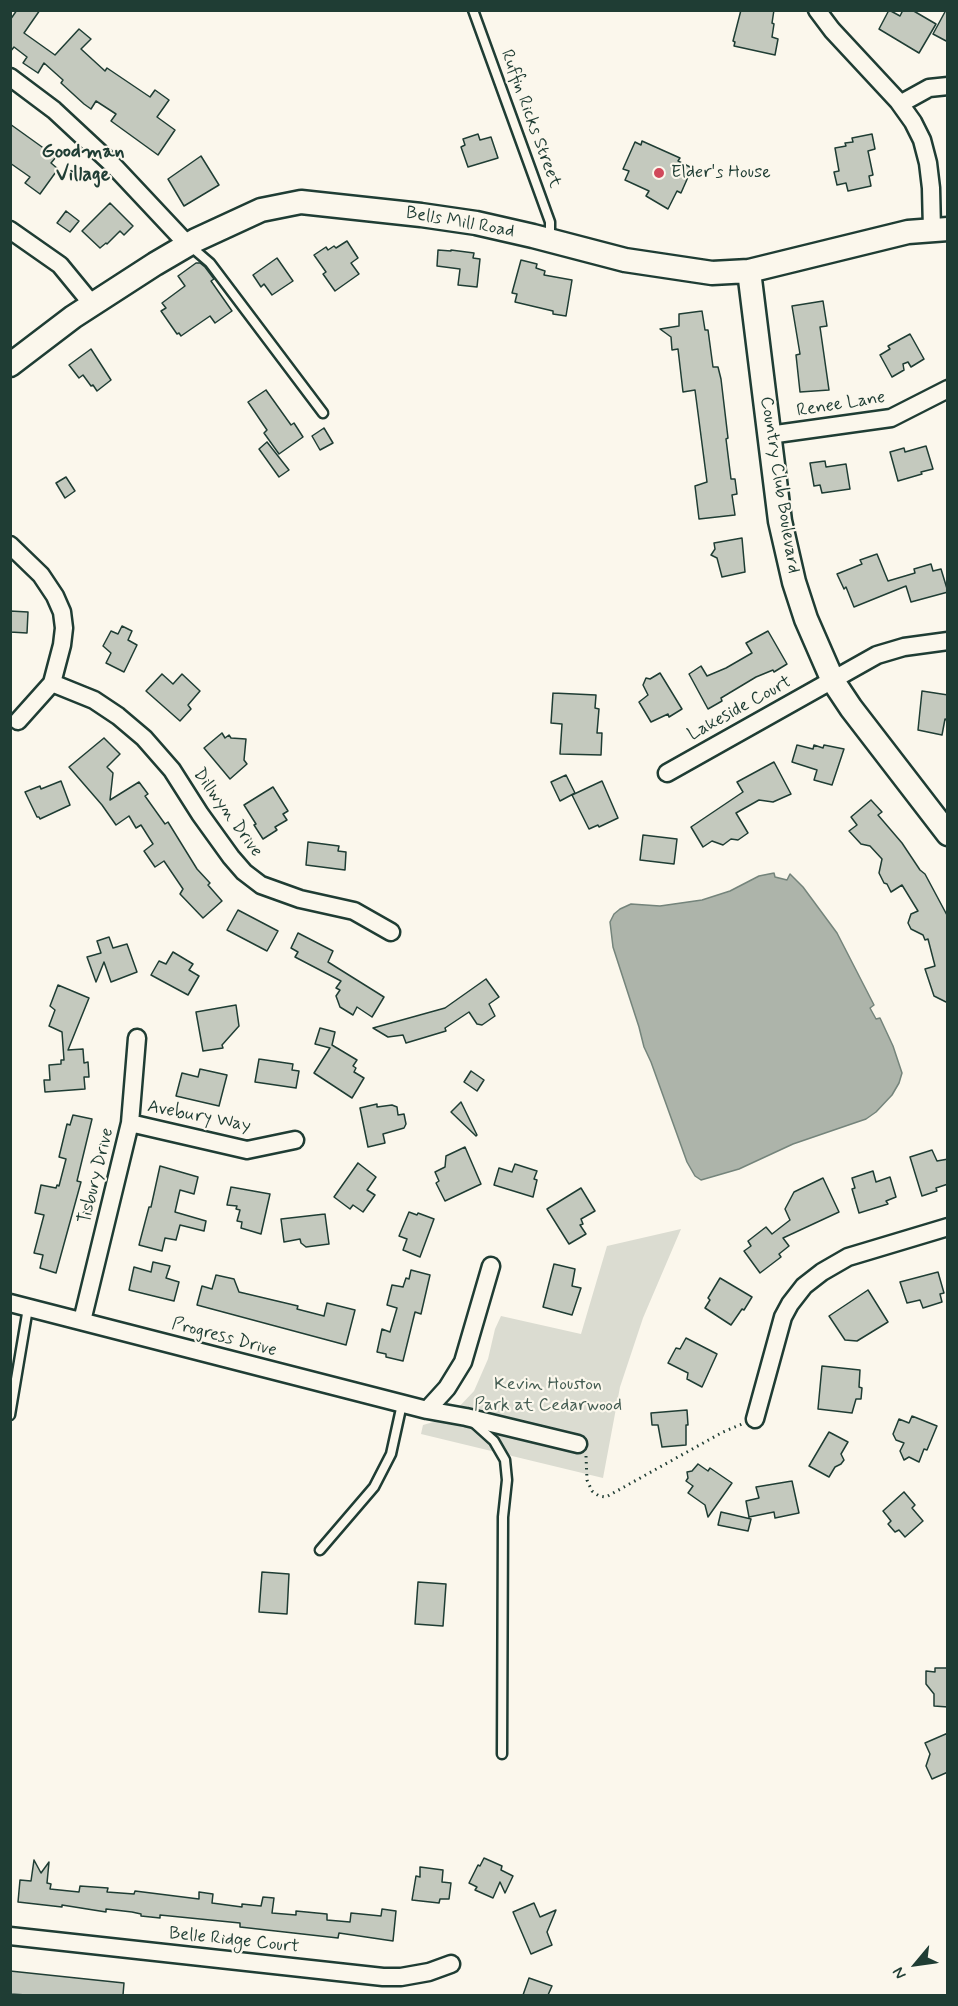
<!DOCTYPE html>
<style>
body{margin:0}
#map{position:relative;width:958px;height:2006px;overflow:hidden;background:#fbf7ec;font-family:Mynerve,sans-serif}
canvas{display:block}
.frame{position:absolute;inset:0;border:12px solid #1f3d34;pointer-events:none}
.north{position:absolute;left:886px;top:1934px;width:60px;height:60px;-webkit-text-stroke:4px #fbf7ec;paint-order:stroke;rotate:241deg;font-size:16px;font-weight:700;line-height:24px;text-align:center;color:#1f3d34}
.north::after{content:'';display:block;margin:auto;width:21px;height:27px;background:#1f3d34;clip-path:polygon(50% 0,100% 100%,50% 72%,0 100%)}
</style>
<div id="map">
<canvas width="958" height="2006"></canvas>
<div class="frame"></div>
<div class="north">N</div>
</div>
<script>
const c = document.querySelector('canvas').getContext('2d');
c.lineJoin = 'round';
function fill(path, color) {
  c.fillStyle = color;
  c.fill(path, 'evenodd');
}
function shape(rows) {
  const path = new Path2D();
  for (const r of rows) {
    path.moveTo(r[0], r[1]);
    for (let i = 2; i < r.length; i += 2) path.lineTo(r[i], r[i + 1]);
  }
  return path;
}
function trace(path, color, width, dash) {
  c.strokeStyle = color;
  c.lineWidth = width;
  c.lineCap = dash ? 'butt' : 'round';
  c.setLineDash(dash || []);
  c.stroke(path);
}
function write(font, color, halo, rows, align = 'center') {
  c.font = font + ' Mynerve,sans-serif';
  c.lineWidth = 4.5;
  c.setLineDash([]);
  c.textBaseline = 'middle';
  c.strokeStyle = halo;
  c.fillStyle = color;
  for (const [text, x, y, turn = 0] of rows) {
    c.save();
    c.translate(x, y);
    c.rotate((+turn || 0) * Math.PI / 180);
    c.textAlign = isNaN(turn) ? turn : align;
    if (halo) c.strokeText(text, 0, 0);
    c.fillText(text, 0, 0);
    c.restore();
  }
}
fill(shape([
 [681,1229,643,1318,620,1387,603,1478,421,1434,423,1425,444,1419,456,1410,474,1391,488,1359,495,1329,501,1316,581,1334,607,1246]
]), '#dbdcd1');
const water = shape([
 [774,873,775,877,787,880,790,874,803,887,837,933,874,1005,870,1008,876,1019,880,1018,893,1046,902,1073,899,1083,892,1095,876,1112,866,1119,793,1144,739,1169,701,1180,695,1176,687,1162,651,1062,644,1047,639,1027,613,947,610,922,614,914,620,909,631,904,660,906,702,900,730,891,759,876,774,873]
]);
fill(water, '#adb4aa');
trace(water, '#74847b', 1.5);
const building = shape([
 [17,10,40,10,24,33,55,55,79,29,91,39,81,49,105,71,107,68,150,97,155,90,169,100,157,117,175,130,158,155,111,121,116,114,96,101,91,109,84,104,61,83,63,80,44,63,38,73,23,63,27,57,14,47,10,52,10,20,17,10],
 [741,10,774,10,772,23,774,24,772,37,778,39,775,55,734,46,735,42,733,41,741,10],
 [889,10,900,16,903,10,912,10,936,24,919,53,879,29,889,10],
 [946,10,948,10,948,42,933,34,946,10],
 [10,124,56,157,51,163,58,169,40,194,25,183,30,177,10,163,10,124],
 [478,134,480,140,491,137,498,158,468,167,461,147,465,145,463,139,478,134],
 [872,134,875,149,868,151,873,175,869,176,871,186,848,191,846,183,837,185,834,172,839,171,835,148,846,146,845,143,853,142,852,138,872,134],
 [642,141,680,158,678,161,692,168,681,193,677,191,668,209,646,196,649,191,625,180,629,171,623,169,635,142,641,145,642,141],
 [201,156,219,185,184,206,168,179,201,156],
 [110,203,133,226,124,235,120,231,107,244,106,243,100,248,82,231,110,203],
 [66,211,79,221,70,232,57,223,66,211],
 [347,241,358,258,351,263,359,274,335,291,323,274,326,272,314,255,326,247,328,250,334,246,336,248,347,241],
 [438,250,451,251,451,250,474,253,473,258,480,259,477,287,458,285,460,269,437,266,438,250],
 [277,258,293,281,272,295,264,284,261,287,253,275,277,258],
 [521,260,537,264,536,268,545,271,544,275,572,280,566,316,553,314,553,311,515,302,517,294,512,293,521,260],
 [196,263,200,263,205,267,214,279,211,281,232,311,215,323,210,316,181,336,179,333,177,334,161,311,166,308,162,303,185,286,178,276,196,263],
 [823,301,827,326,820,327,829,390,800,392,796,355,800,354,792,306,823,301],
 [702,311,705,330,708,330,713,367,718,367,721,379,728,438,726,439,731,479,735,479,737,494,732,495,735,515,699,519,695,486,707,482,695,390,683,392,678,349,672,350,671,337,660,329,679,326,679,314,702,311],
 [910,334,924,359,911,367,908,362,903,364,904,370,892,377,880,355,890,349,888,346,910,334],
 [91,349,111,380,97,391,93,385,91,386,83,375,79,378,69,365,91,349],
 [266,390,291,425,294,423,303,437,279,454,264,433,267,430,248,402,266,390],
 [324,428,333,443,320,450,312,436,324,428],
 [267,442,289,470,279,477,259,449,267,442],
 [926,446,933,469,921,472,922,474,898,481,890,452,904,448,905,452,926,446],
 [825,461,826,467,846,464,850,489,822,493,820,485,814,486,810,463,825,461],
 [66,477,75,491,65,498,56,483,66,477],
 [742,538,745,572,722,577,717,558,711,555,715,549,714,543,742,538],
 [877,554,888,581,915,573,914,569,931,564,933,571,941,569,948,592,911,602,906,586,854,607,846,587,844,589,837,574,862,564,860,560,877,554],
 [10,611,28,612,27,633,10,632,10,611],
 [122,626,132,631,128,640,137,645,124,672,106,663,111,653,103,646,111,631,118,634,122,626],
 [768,631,787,664,774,672,773,670,756,677,721,698,722,701,708,709,689,674,701,666,707,676,726,668,752,653,746,643,768,631],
 [660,673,682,709,669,717,668,714,651,722,639,702,648,695,643,685,646,678,650,679,660,673],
 [162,674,173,684,182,674,200,691,188,705,191,709,180,721,146,691,162,674],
 [922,691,948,695,948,720,945,719,942,735,918,730,922,691],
 [553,693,596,695,595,708,599,709,597,733,602,733,601,755,560,754,562,724,551,723,553,693],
 [222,733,225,738,229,735,231,738,246,739,244,760,247,764,230,779,204,748,222,733],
 [104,738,120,754,107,767,113,773,110,800,139,782,148,794,145,796,165,824,168,822,197,869,210,883,208,885,222,901,203,918,180,894,183,889,164,861,155,867,144,851,153,844,141,825,136,828,129,816,116,825,102,805,69,767,104,738],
 [797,745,813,749,814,745,823,748,824,745,844,749,832,785,814,780,817,770,792,762,797,745],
 [774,762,791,794,773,802,759,800,736,813,748,833,738,840,731,839,723,845,712,841,703,847,691,827,743,792,737,782,774,762],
 [566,775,575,793,560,801,551,782,566,775],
 [61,781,70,805,40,819,39,817,37,817,25,792,40,786,41,789,61,781],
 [602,781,618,818,599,827,598,825,589,829,572,795,602,781],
 [273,787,288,811,283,814,287,820,275,827,277,830,263,839,254,825,256,824,244,805,273,787],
 [871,800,882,812,878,815,902,843,920,870,925,874,948,917,948,1003,934,996,925,969,935,966,928,939,925,940,923,935,911,929,908,923,911,914,918,911,902,885,891,892,887,884,884,883,879,873,882,859,870,846,861,844,849,831,857,825,851,817,871,800],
 [643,835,677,839,674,864,640,860,643,835],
 [308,842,339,846,338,851,346,852,345,870,306,865,308,842],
 [238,910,278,931,267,951,227,930,238,910],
 [298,933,333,951,328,962,384,997,372,1017,357,1007,353,1015,340,1007,336,996,340,990,336,988,341,981,295,957,298,952,291,948,298,933],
 [109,937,113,948,127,944,137,972,111,982,104,962,96,982,87,957,101,953,97,941,109,937],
 [173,952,193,964,189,970,199,976,188,995,151,975,159,961,166,964,173,952],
 [486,979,499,997,489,1004,495,1016,482,1025,477,1024,469,1012,445,1028,446,1031,406,1043,403,1035,388,1037,373,1028,445,1008,486,979],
 [58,985,89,998,68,1050,83,1049,84,1063,88,1062,89,1077,84,1077,85,1089,45,1092,44,1080,50,1080,49,1065,61,1064,61,1060,64,1060,62,1032,49,1026,55,1010,50,1006,58,985],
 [236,1005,239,1026,222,1045,223,1048,203,1051,196,1012,236,1005],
 [320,1028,335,1032,332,1045,357,1060,353,1066,356,1068,354,1072,364,1078,352,1098,314,1073,330,1048,315,1044,320,1028],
 [259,1059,293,1064,292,1070,299,1071,296,1088,255,1082,259,1059],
 [200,1069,227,1075,219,1106,176,1096,182,1073,198,1077,200,1069],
 [471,1071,484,1080,477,1091,464,1082,471,1071],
 [461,1102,477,1135,476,1136,451,1112,461,1102],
 [377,1104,377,1107,392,1105,397,1107,398,1115,404,1114,406,1124,404,1128,383,1134,385,1143,368,1147,360,1108,377,1104],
 [73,1115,92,1119,77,1181,81,1182,56,1273,40,1268,43,1255,34,1253,44,1215,35,1213,41,1185,56,1188,57,1185,59,1186,66,1159,59,1157,67,1124,70,1125,73,1115],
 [465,1147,481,1184,445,1201,436,1183,439,1181,435,1172,445,1167,446,1156,465,1147],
 [932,1150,937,1161,948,1159,948,1184,936,1188,937,1191,922,1196,910,1157,932,1150],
 [358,1163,376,1177,367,1190,375,1195,363,1212,353,1205,350,1209,334,1197,358,1163],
 [515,1164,537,1171,534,1179,537,1180,533,1197,494,1185,499,1168,512,1172,515,1164],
 [160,1166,198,1177,194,1194,180,1190,175,1212,206,1221,204,1231,180,1225,176,1240,165,1238,162,1251,139,1245,149,1207,151,1207,160,1166],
 [873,1171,876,1182,890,1177,896,1197,886,1201,888,1204,859,1213,852,1189,855,1188,852,1178,873,1171],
 [823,1178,839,1212,783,1238,789,1246,779,1254,781,1257,760,1273,744,1251,751,1246,748,1241,766,1227,772,1234,790,1220,785,1209,794,1192,823,1178],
 [231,1187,270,1194,261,1234,241,1228,242,1222,237,1221,240,1210,236,1209,237,1206,227,1205,231,1187],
 [581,1188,595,1211,581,1219,583,1224,580,1225,586,1234,569,1244,547,1209,581,1188],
 [409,1212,417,1215,418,1213,434,1219,420,1257,403,1250,407,1239,399,1236,409,1212],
 [325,1214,329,1244,306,1247,301,1243,300,1239,284,1242,281,1219,325,1214],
 [153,1262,170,1266,166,1278,179,1282,174,1301,129,1290,134,1267,151,1272,153,1262],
 [554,1264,575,1269,572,1286,581,1288,572,1315,543,1307,554,1264],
 [411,1270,430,1275,421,1314,415,1312,403,1361,386,1357,386,1354,377,1352,382,1329,390,1332,397,1308,387,1305,392,1285,403,1287,406,1278,409,1279,411,1270],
 [938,1272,944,1293,940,1294,942,1302,923,1308,920,1300,907,1303,900,1282,938,1272],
 [216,1275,234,1279,239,1292,298,1306,297,1309,324,1316,327,1303,355,1310,346,1345,197,1305,202,1286,212,1289,216,1275],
 [720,1278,752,1297,744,1310,742,1309,731,1325,705,1308,710,1300,708,1298,720,1278],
 [868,1290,888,1322,857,1341,845,1340,829,1316,868,1290],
 [686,1338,717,1354,702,1387,687,1379,688,1373,668,1363,676,1348,680,1349,686,1338],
 [822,1366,860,1370,859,1387,862,1388,861,1399,856,1399,852,1413,818,1409,822,1366],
 [687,1410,688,1425,686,1425,686,1445,662,1447,658,1425,652,1425,651,1413,687,1410],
 [912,1416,937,1426,927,1450,924,1449,919,1462,909,1457,904,1460,900,1451,904,1443,896,1440,893,1434,899,1419,909,1423,912,1416],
 [829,1432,848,1442,841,1454,844,1460,841,1464,835,1467,829,1477,809,1466,829,1432],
 [698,1464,708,1471,710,1468,732,1483,708,1517,705,1505,688,1493,693,1486,686,1481,688,1478,687,1472,692,1471,698,1464],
 [792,1481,799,1513,775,1518,774,1512,749,1517,746,1501,759,1498,756,1487,792,1481],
 [904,1492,915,1505,912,1508,923,1521,905,1537,899,1530,895,1532,888,1524,891,1521,883,1511,904,1492],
 [721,1512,751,1519,748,1531,718,1525,721,1512],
 [262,1572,289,1574,287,1614,259,1612,262,1572],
 [418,1582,446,1584,443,1626,415,1624,418,1582],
 [935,1668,948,1668,948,1707,934,1706,934,1694,926,1684,926,1671,935,1672,935,1668],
 [948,1733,948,1772,932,1779,926,1766,930,1754,925,1743,948,1733],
 [484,1858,502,1866,501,1870,513,1876,505,1893,500,1882,493,1898,475,1890,477,1887,469,1883,478,1865,480,1866,484,1858],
 [34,1860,41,1873,49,1862,47,1883,51,1884,50,1889,79,1892,80,1886,108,1888,107,1892,134,1894,135,1891,199,1899,199,1892,213,1894,212,1903,242,1907,242,1904,261,1906,263,1897,274,1898,272,1913,296,1915,296,1911,327,1914,327,1920,350,1922,351,1913,381,1916,382,1909,396,1911,393,1941,339,1933,338,1938,240,1927,240,1923,160,1915,160,1918,141,1916,141,1914,132,1912,106,1909,106,1912,62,1905,62,1907,18,1902,20,1880,31,1881,34,1860],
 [420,1867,443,1870,442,1882,451,1883,449,1899,440,1899,439,1903,412,1900,416,1876,420,1877,420,1867],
 [534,1903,540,1917,556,1910,547,1932,552,1945,531,1954,513,1912,534,1903],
 [10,1971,124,1983,123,1995,27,1995,10,1994,10,1971],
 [529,1978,552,1986,548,1995,523,1995,529,1978]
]);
fill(building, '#c4c9be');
trace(building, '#1f3d34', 1.5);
const lane = shape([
 [473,10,550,222,550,240],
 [189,245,210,263,323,413],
 [10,1415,28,1308],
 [474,1423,494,1441,505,1460,507,1480,503,1517,502,1754],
 [320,1550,374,1487,391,1454,402,1404]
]);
const street = shape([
 [817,10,832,30,898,101,913,122,922,140,928,163,931,188,932,230],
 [10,77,54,110,112,164,188,245],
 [900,104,929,88,948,86],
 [10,230,60,265,92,304],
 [769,435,891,418,948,389],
 [10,545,41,575,55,596,62,612,64,628,62,645,52,683,18,721],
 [52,683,94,700,118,716,144,738,172,770,200,814,231,857,244,872,261,885,300,899,354,911,391,932],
 [667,773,877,655,904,647,948,641],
 [130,1123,247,1150,295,1140],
 [10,1303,427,1410,466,1417,578,1444],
 [82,1321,130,1123,137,1038],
 [427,1410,447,1388,463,1362,491,1266],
 [755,1419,783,1317,790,1304,804,1286,822,1272,848,1257,948,1227],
 [10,1936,383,1977,401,1977,429,1972,451,1964]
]);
const secondary = shape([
 [749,271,780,521,794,582,806,619,833,681,851,708,948,834],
 [10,365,73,317,155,264,196,240,261,210,301,202,421,215,476,223,533,236,625,260,712,273,749,271,908,232,948,229]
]);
trace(lane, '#1f3d34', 13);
trace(street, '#1f3d34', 21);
trace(secondary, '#1f3d34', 27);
trace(shape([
 [586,1456,587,1480,592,1491,599,1496,606,1497,723,1432,742,1424]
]), '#1f3d34', 3, [1.5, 4.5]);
trace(lane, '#fbf7ec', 8);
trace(street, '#fbf7ec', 16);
trace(secondary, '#fbf7ec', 22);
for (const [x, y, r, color] of [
 [659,173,6,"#d1495b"]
]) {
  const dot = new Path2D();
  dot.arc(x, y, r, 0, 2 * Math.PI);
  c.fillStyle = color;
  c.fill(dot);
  trace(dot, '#fbf7ec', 2);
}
write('18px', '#1f3d34', '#fbf7ec', [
 ["Ruffin Ricks Street",530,119,70],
 ["Bells Mill Road",460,223,10],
 ["Renee Lane",841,405,-9],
 ["Country Club Boulevard",779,485,81],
 ["Lakeside Court",740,709,-29],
 ["Dillwyn Drive",227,813,54],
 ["Avebury Way",199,1117,11],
 ["Tisbury Drive",97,1176,-76],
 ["Progress Drive",224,1338,15],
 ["Belle Ridge Court",234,1941,6]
]);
write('18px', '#1f3d34', '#fbf7ec', [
 ["Elder's House",671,173]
], 'left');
write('18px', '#455d53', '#fbf7ec', [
 ["Kevin Houston",548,1385],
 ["Park at Cedarwood",548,1406]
]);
write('bold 20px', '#1f3d34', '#fbf7ec', [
 ["Goodman",83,153],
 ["Village",83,176]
]);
</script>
